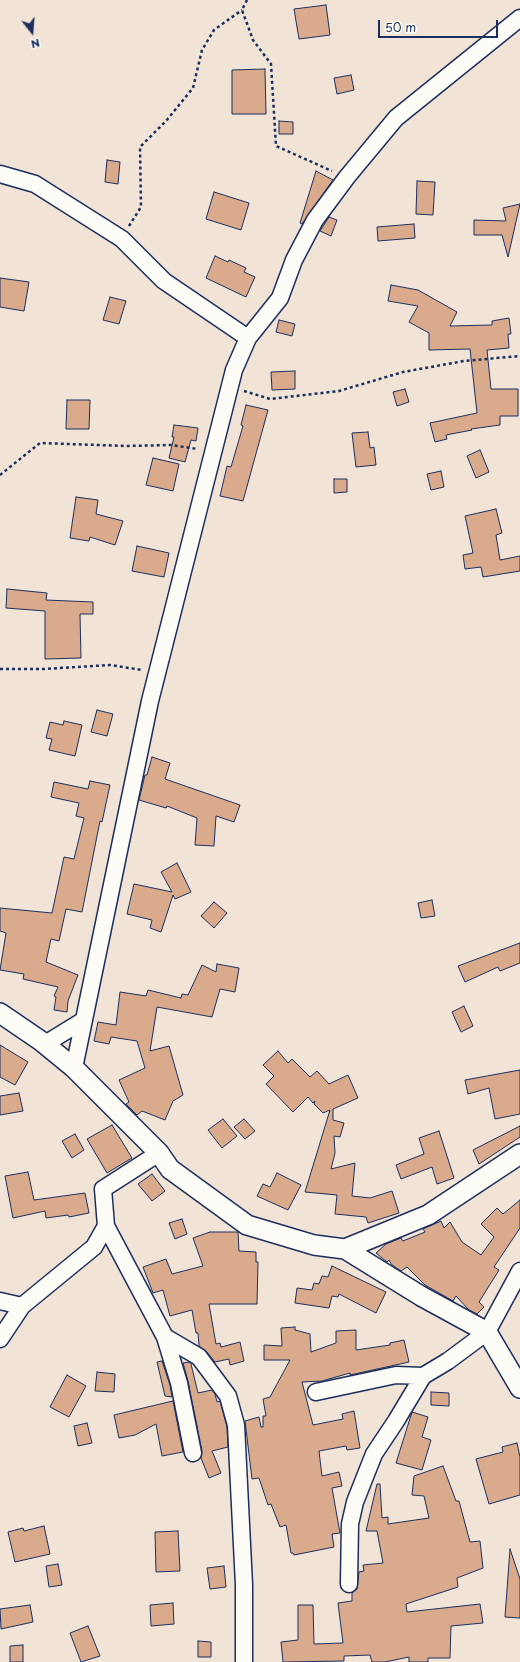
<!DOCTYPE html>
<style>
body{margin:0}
#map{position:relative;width:520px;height:1662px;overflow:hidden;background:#f2e3d7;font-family:"Playpen Sans",sans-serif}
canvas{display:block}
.north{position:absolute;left:12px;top:12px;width:40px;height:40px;-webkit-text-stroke:3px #fdfcf7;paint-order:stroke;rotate:163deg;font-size:11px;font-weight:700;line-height:16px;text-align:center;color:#1b2f5e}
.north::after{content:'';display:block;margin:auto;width:14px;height:18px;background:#1b2f5e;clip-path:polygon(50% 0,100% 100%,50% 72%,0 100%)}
.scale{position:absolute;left:378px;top:20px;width:120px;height:18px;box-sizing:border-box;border:2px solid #1b2f5e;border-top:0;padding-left:5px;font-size:12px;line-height:14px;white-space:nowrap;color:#1b2f5e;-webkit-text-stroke:3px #fdfcf7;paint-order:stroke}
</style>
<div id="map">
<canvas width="520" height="1662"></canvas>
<div class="north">N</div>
<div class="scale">50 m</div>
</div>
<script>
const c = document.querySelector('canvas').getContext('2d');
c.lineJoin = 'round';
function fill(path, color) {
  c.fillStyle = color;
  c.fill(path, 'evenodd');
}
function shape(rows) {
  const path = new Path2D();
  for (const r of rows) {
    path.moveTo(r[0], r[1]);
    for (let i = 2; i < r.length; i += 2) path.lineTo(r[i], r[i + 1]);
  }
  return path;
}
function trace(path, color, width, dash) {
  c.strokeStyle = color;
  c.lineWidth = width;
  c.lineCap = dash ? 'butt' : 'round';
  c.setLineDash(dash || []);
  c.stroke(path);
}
const building = shape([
 [326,5,330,35,299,39,294,9,326,5],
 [265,69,266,114,232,114,232,70,265,69],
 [351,75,354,90,337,94,334,78,351,75],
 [279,121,293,122,293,134,279,134,279,121],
 [107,160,120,162,118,184,105,182,107,160],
 [316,171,333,180,302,224,300,223,316,171],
 [417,181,435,182,433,215,416,214,417,181],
 [214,192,249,203,241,230,206,219,214,192],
 [520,204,508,257,502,235,474,235,474,220,506,221,503,208,520,204],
 [329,217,337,220,331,236,320,231,329,217],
 [414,224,415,238,378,241,377,227,414,224],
 [215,256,228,262,229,260,246,268,244,272,255,277,246,297,206,278,215,256],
 [0,278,29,282,24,311,0,307,0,278],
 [391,285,418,290,457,312,450,326,492,325,492,321,509,318,511,334,508,334,509,348,487,350,491,389,518,389,518,416,500,416,500,425,471,429,472,430,446,435,447,439,435,442,430,423,477,413,470,349,429,350,429,333,409,322,418,306,388,301,391,285],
 [110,297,126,301,119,324,103,320,110,297],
 [279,320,295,324,292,336,276,332,279,320],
 [295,371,295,389,272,390,271,372,295,371],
 [405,389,409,402,397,406,393,392,405,389],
 [67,400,90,400,89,429,66,429,67,400],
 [246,405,268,410,243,501,220,496,227,466,231,467,243,426,241,425,246,405],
 [174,425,198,428,196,441,191,440,185,462,169,458,174,437,172,437,174,425],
 [368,432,370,448,374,447,376,465,356,467,352,433,368,432],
 [480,450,489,472,476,478,467,456,480,450],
 [153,458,179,464,173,491,146,485,153,458],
 [441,471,444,487,431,490,427,474,441,471],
 [334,479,347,479,347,492,334,493,334,479],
 [76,497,98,500,96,514,123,521,115,545,90,537,89,541,70,538,76,497],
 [496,509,502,533,496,535,500,560,520,556,520,571,483,577,481,567,465,569,463,555,473,553,465,516,496,509],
 [137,546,169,553,164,577,132,571,137,546],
 [7,589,47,593,46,600,93,602,93,614,80,614,81,658,45,659,45,611,6,608,7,589],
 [97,710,113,714,107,736,91,732,97,710],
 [64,721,82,725,75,756,49,750,52,739,46,738,50,722,63,725,64,721],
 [152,757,170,763,165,779,240,805,234,822,216,816,214,846,195,845,197,818,167,806,166,808,139,800,145,775,147,775,152,757],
 [90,781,110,785,102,822,100,821,82,912,66,909,59,941,51,939,46,962,78,975,68,1001,67,1012,54,1010,56,997,54,996,58,987,23,979,24,974,0,970,6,933,0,931,0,908,52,913,64,857,74,859,84,818,76,816,79,803,51,797,54,782,88,789,90,781],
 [177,863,191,892,175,899,173,895,161,932,150,928,152,920,127,914,134,884,172,892,161,872,177,863],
 [432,900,435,916,421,918,418,903,432,900],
 [214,902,227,913,214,928,201,916,214,902],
 [520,943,520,963,500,971,498,967,465,982,458,966,520,943],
 [217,964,239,968,235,992,220,989,212,1017,157,1007,150,1051,169,1046,183,1095,173,1101,165,1120,142,1111,137,1115,126,1104,129,1102,119,1080,145,1068,137,1041,111,1037,109,1044,94,1041,98,1022,116,1025,120,992,146,996,148,990,181,998,182,994,188,995,202,965,216,972,217,964],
 [464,1006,473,1026,461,1032,452,1012,464,1006],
 [0,1045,28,1062,15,1085,0,1077,0,1045],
 [278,1051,288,1063,292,1059,310,1077,317,1071,329,1084,348,1075,358,1098,333,1109,333,1120,344,1123,340,1137,334,1136,335,1153,331,1169,355,1163,352,1196,370,1198,392,1191,399,1213,368,1223,366,1217,335,1214,337,1195,305,1192,330,1110,323,1113,314,1104,315,1101,313,1103,308,1097,293,1112,266,1084,274,1076,263,1065,278,1051],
 [520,1070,520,1114,495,1119,489,1088,468,1094,465,1080,520,1070],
 [19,1093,23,1111,0,1115,0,1096,19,1093],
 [223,1119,237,1136,222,1148,208,1130,223,1119],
 [244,1119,255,1131,245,1139,234,1127,244,1119],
 [112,1125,132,1158,107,1173,87,1139,112,1125],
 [520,1126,520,1137,479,1164,473,1150,520,1126],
 [439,1131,454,1178,437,1184,432,1167,401,1179,396,1165,424,1154,419,1138,439,1131],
 [75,1134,84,1150,72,1158,62,1141,75,1134],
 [28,1172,34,1200,85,1193,89,1213,69,1217,68,1215,46,1218,45,1211,13,1218,5,1176,28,1172],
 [277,1173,301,1185,288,1210,257,1196,263,1184,270,1187,277,1173],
 [152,1174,165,1191,152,1201,138,1184,152,1174],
 [520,1200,520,1228,494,1267,499,1270,479,1302,484,1307,477,1314,469,1310,456,1296,453,1301,425,1285,407,1267,401,1271,392,1265,389,1260,387,1262,376,1253,386,1244,401,1238,403,1241,425,1232,423,1229,441,1221,444,1228,450,1222,462,1242,481,1255,494,1237,481,1224,497,1208,503,1214,520,1200],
 [182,1219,187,1234,175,1239,169,1223,182,1219],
 [210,1232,238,1232,239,1251,256,1252,256,1262,258,1262,257,1304,209,1304,216,1344,220,1343,221,1347,240,1342,244,1361,230,1365,229,1359,215,1362,206,1351,199,1346,198,1333,196,1333,192,1310,170,1316,163,1290,153,1293,143,1267,166,1259,172,1274,203,1266,193,1238,210,1232],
 [332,1266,386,1292,376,1313,339,1294,338,1297,332,1296,329,1308,295,1303,297,1288,312,1290,314,1283,319,1284,322,1276,328,1277,332,1266],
 [295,1327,295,1330,310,1334,311,1352,336,1343,336,1331,356,1330,356,1350,390,1345,390,1343,404,1340,409,1362,350,1375,350,1373,322,1381,302,1382,313,1425,343,1419,342,1414,354,1411,360,1448,347,1450,346,1446,319,1451,322,1476,339,1472,342,1486,332,1488,340,1533,332,1534,334,1547,294,1555,293,1553,291,1553,286,1525,280,1527,271,1504,268,1505,259,1478,252,1479,245,1421,259,1417,261,1427,263,1427,263,1416,266,1416,263,1399,270,1397,290,1360,264,1360,264,1345,282,1346,281,1328,295,1327],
 [162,1361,170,1385,172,1397,165,1396,157,1362,162,1361],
 [190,1362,191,1364,198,1393,212,1390,215,1394,217,1402,220,1401,227,1427,228,1447,212,1451,221,1473,209,1478,201,1458,202,1451,188,1381,183,1363,190,1362],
 [97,1372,115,1374,114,1392,95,1391,97,1372],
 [67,1375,86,1386,69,1417,50,1407,67,1375],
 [431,1392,449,1393,449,1406,431,1405,431,1392],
 [173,1401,183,1452,162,1456,156,1424,135,1435,119,1438,114,1415,173,1401],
 [412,1412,428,1417,422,1437,431,1440,422,1470,396,1463,412,1412],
 [87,1423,92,1443,78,1446,74,1426,87,1423],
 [517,1443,520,1457,520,1495,489,1504,476,1459,503,1452,502,1447,517,1443],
 [443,1466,456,1501,459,1501,470,1542,480,1541,483,1568,457,1578,458,1587,406,1604,407,1612,480,1604,483,1623,451,1626,450,1658,428,1658,428,1662,409,1662,409,1657,385,1662,372,1662,370,1655,344,1656,344,1661,283,1662,281,1642,298,1640,298,1605,313,1605,314,1644,343,1643,338,1603,352,1601,352,1593,357,1589,359,1572,364,1571,363,1565,383,1563,377,1531,366,1531,377,1484,380,1484,382,1518,388,1517,388,1524,429,1518,424,1496,412,1495,414,1476,443,1466],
 [44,1526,50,1554,15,1562,8,1532,23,1528,24,1531,44,1526],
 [178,1531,180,1571,156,1572,155,1532,178,1531],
 [510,1549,520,1579,520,1618,505,1617,510,1549],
 [58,1564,62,1585,49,1587,46,1566,58,1564],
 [224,1566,226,1587,210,1589,207,1568,224,1566],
 [173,1603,174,1624,151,1626,150,1605,173,1603],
 [30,1605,33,1622,1,1629,0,1609,30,1605],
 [88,1626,100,1656,81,1662,70,1633,88,1626],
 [198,1641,211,1642,211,1657,198,1657,198,1641],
 [23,1645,23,1662,10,1662,10,1646,23,1645]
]);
fill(building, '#d9aa8b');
trace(building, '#1b2f5e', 1);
const minor = shape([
 [0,174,35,184,122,239,164,281,248,338],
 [45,1044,84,1020],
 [74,1068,150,701,234,370,248,338,280,298,294,260,315,220,347,177,396,118,520,18],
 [106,1226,165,1337,199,1357,228,1396,236,1425,244,1585,244,1662],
 [0,1301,22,1306],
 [165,1337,179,1383,193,1453],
 [0,1339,22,1306,94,1247,106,1226,103,1189,159,1153],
 [316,1392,396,1375,423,1376],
 [349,1584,350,1524,355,1502,374,1454,396,1421,423,1376,448,1361,487,1332,520,1271]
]);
const tertiary = shape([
 [0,1013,41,1041,74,1068,159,1153,170,1169,247,1225,314,1245,345,1249,421,1296,487,1332,520,1388],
 [345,1249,428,1215,520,1154]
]);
trace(minor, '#1b2f5e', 19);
trace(tertiary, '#1b2f5e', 22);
trace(shape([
 [247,0,242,10,253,40,271,64,276,146,332,171],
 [129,226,141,207,140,147,166,121,193,88,202,50,214,30,242,10],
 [244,391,270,399,339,391,403,372,464,361,520,356],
 [0,475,40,443,127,446,171,445,198,449],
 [0,669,44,669,110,665,142,670]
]), '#1b2f5e', 2.5, [3, 3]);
trace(minor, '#fdfcf7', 16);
trace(tertiary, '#fdfcf7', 19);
</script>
